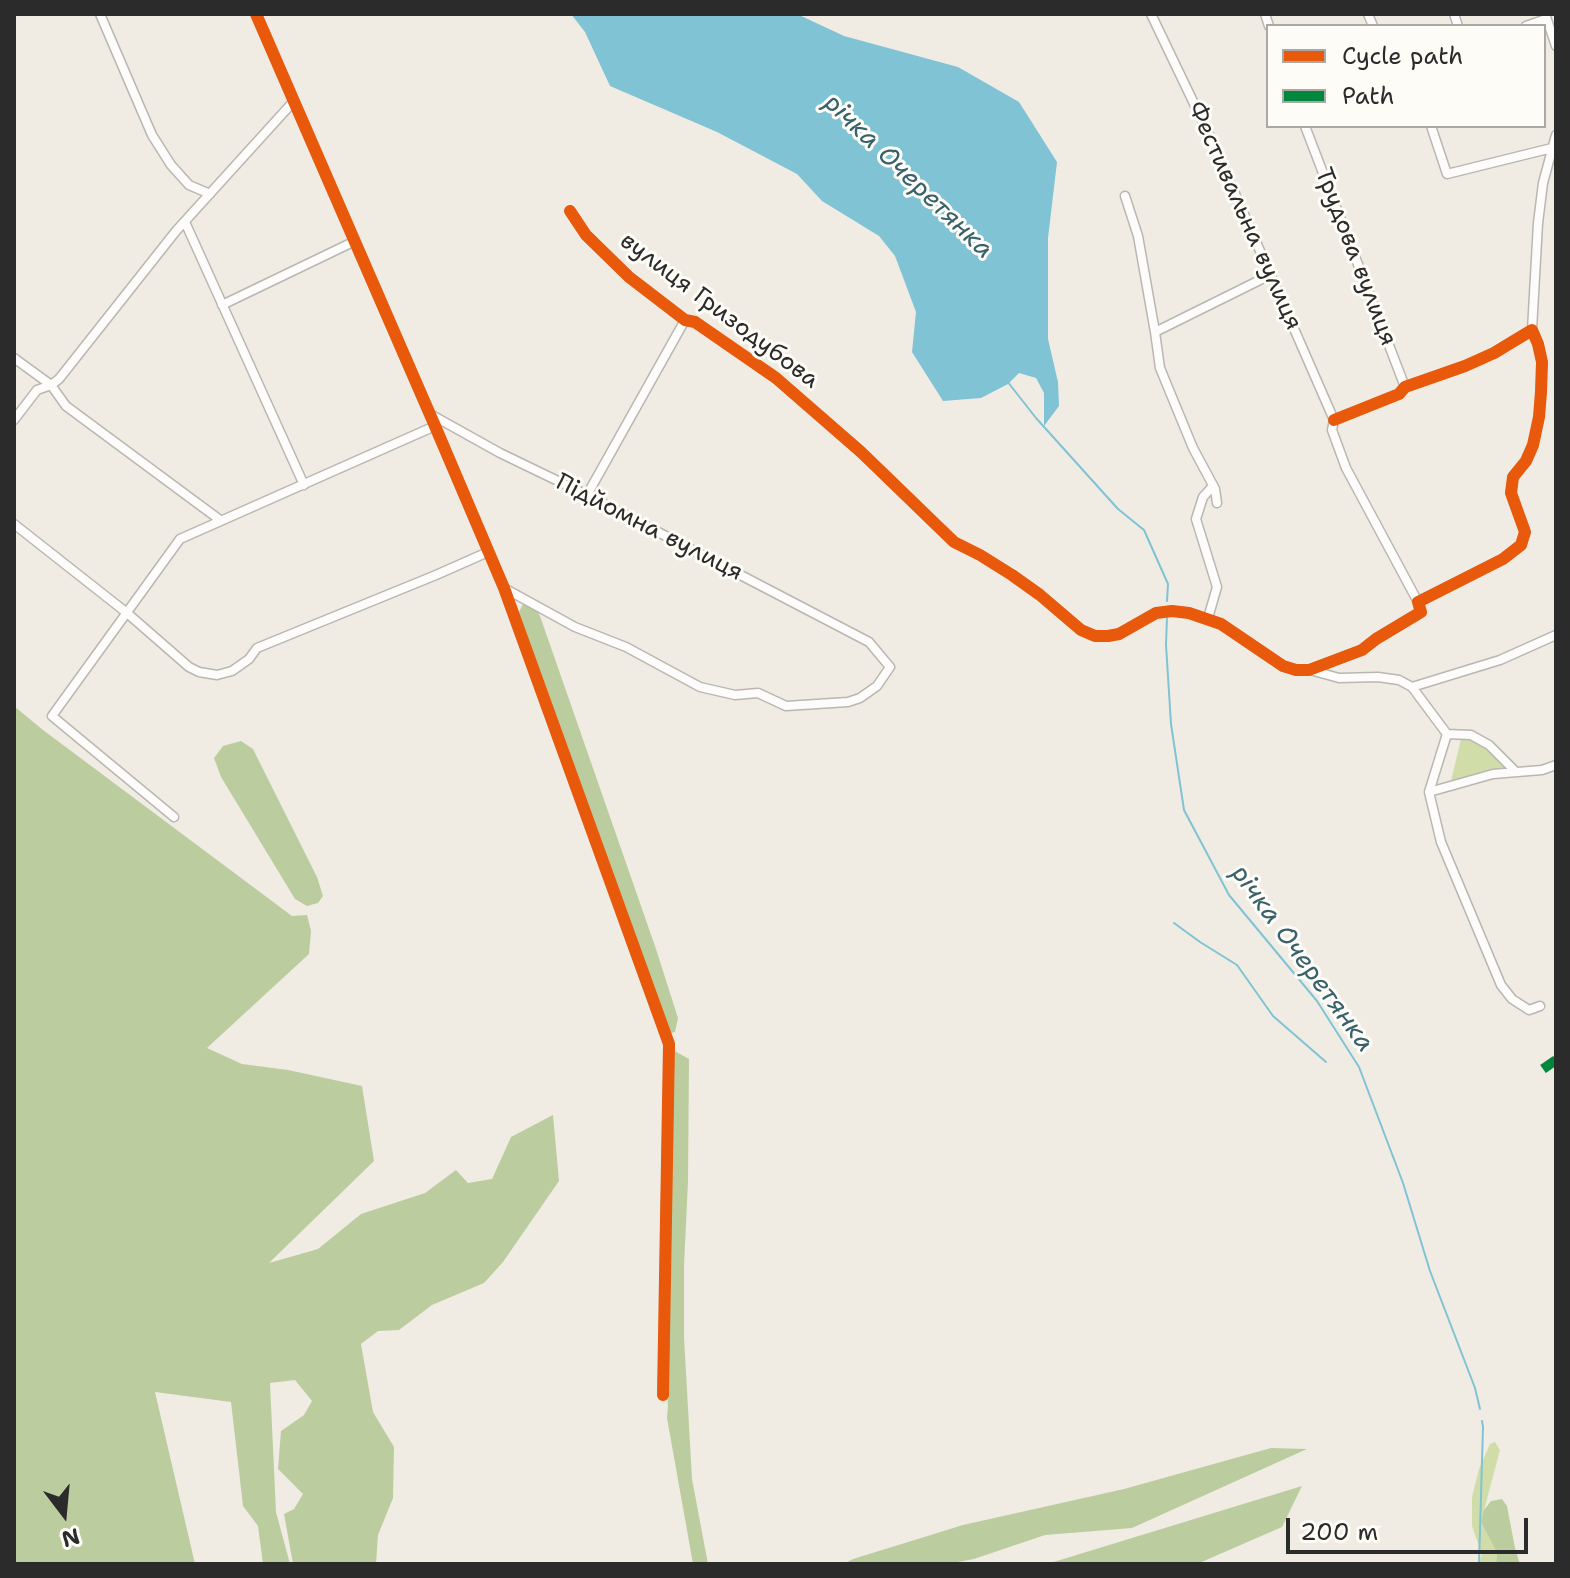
<!DOCTYPE html>
<meta charset="utf-8">
<style>
body{margin:0}
#map{position:relative;width:1570px;height:1578px;overflow:hidden;background:#f0ece3;font-family:"Shantell Sans",sans-serif}
canvas{display:block}
.frame{position:absolute;inset:0;border:16px solid #2b2b2b;pointer-events:none}
.legend{position:absolute;left:1266px;top:24px;width:280px;height:104px;box-sizing:border-box;background:#fdfcf7;border:2px solid #a9a8a5;margin:0;padding:10px 14px;list-style:none;font-size:24px;color:#2b2b2b}
.legend li{display:flex;align-items:center;gap:16px;height:40px}
.legend b{width:40px;border:2px solid #a9a8a5}
.north{position:absolute;left:24px;top:1474px;width:80px;height:80px;-webkit-text-stroke:6px #fdfcf7;paint-order:stroke;rotate:164deg;font-size:22px;font-weight:700;line-height:32px;text-align:center;color:#2b2b2b}
.north::after{content:'';display:block;margin:auto;width:28px;height:36px;background:#2b2b2b;clip-path:polygon(50% 0,100% 100%,50% 72%,0 100%)}
.scale{position:absolute;left:1286px;top:1518px;width:242px;height:36px;box-sizing:border-box;border:4px solid #2b2b2b;border-top:0;padding-left:10px;font-size:24px;line-height:28px;white-space:nowrap;color:#2b2b2b;-webkit-text-stroke:6px #fdfcf7;paint-order:stroke}
</style>
<div id="map">
<canvas width="1570" height="1578"></canvas>
<div class="frame"></div>
<ul class="legend">
<li><b style="height:10px;background:#e8590c"></b>Cycle path</li>
<li><b style="height:10px;background:#00873e"></b>Path</li>
</ul>
<div class="north">N</div>
<div class="scale">200 m</div>
</div>
<script>
const c = document.querySelector('canvas').getContext('2d');
c.lineJoin = 'round';
function fill(path, color) {
  c.fillStyle = color;
  c.fill(path, 'evenodd');
}
function shape(rows) {
  const path = new Path2D();
  for (const r of rows) {
    path.moveTo(r[0], r[1]);
    for (let i = 2; i < r.length; i += 2) path.lineTo(r[i], r[i + 1]);
  }
  return path;
}
function trace(path, color, width, dash) {
  c.strokeStyle = color;
  c.lineWidth = width;
  c.lineCap = dash ? 'butt' : 'round';
  c.setLineDash(dash || []);
  c.stroke(path);
}
function write(font, color, halo, rows, align = 'center') {
  c.font = font + ' "Shantell Sans",sans-serif';
  c.lineWidth = 6;
  c.setLineDash([]);
  c.textBaseline = 'middle';
  c.strokeStyle = halo;
  c.fillStyle = color;
  for (const [text, x, y, turn = 0] of rows) {
    c.save();
    c.translate(x, y);
    c.rotate((+turn || 0) * Math.PI / 180);
    c.textAlign = isNaN(turn) ? turn : align;
    if (halo) c.strokeText(text, 0, 0);
    c.fillText(text, 0, 0);
    c.restore();
  }
}
fill(shape([
 [1462,735,1471,735,1515,771,1450,785],
 [1495,1442,1500,1450,1481,1522,1497,1553,1496,1564,1478,1564,1482,1555,1472,1526,1472,1497,1479,1469,1490,1444]
]), '#d0dda8');
fill(shape([
 [523,604,535,607,540,616,656,949,678,1018,675,1032,671,1033,664,1024,525,633,519,612],
 [14,706,43,730,292,916,307,915,311,931,309,954,207,1048,242,1064,288,1070,362,1086,374,1161,269,1263,318,1249,361,1214,425,1193,456,1170,468,1183,492,1179,511,1137,553,1115,559,1181,503,1262,484,1283,432,1305,399,1330,378,1331,361,1344,373,1412,394,1447,393,1498,378,1535,376,1564,293,1564,284,1514,294,1509,303,1494,278,1469,281,1431,304,1415,312,1401,295,1380,270,1383,276,1512,290,1564,263,1564,258,1526,243,1506,231,1402,155,1392,195,1564,14,1564],
 [241,741,253,749,317,877,323,896,318,903,307,906,295,899,221,777,214,758,223,746],
 [673,1050,689,1059,688,1181,684,1266,684,1337,692,1479,708,1564,693,1564,667,1418,668,1406,665,1369],
 [1271,1448,1307,1449,1132,1528,1045,1535,974,1559,947,1564,843,1564,853,1559,963,1525,1124,1489],
 [1302,1486,1282,1527,1197,1564,1047,1564],
 [1502,1499,1507,1506,1515,1548,1520,1564,1496,1564,1497,1553,1481,1522,1484,1510,1491,1501]
]), '#bbcd9f');
fill(shape([
 [571,14,797,14,844,36,958,67,1019,102,1057,162,1048,238,1048,339,1058,382,1059,406,1044,426,1044,393,1036,378,1019,373,1008,384,981,398,943,401,912,352,916,312,895,256,879,236,822,201,797,174,717,132,610,86,585,32]
]), '#7fc3d4');
trace(shape([
 [1007,381,1036,418,1118,509,1144,530,1168,584,1167,601],
 [1167,616,1166,645,1171,724,1184,810,1229,895,1317,1001,1359,1067,1403,1183,1430,1271,1475,1388,1480,1409],
 [1174,923,1200,942,1237,965,1273,1016,1326,1062],
 [1479,1564,1483,1427,1482,1421]
]), '#7fc3d4', 2);
const minor = shape([
 [100,14,152,135,171,165,189,185,210,194],
 [256,14,435,426,504,588,669,1044,663,1395],
 [1151,14,1211,139,1334,420],
 [1265,14,1269,26],
 [1368,14,1373,26],
 [1454,14,1458,26],
 [1545,14,1556,46],
 [1526,26,1546,19],
 [1305,126,1405,387],
 [1431,126,1447,174,1552,148],
 [1125,196,1138,236,1155,332],
 [570,211,586,235,629,277,685,320,695,322,776,378,861,452,954,542,980,555,1012,575,1040,595,1081,630,1095,636,1108,636,1119,634,1156,613,1172,611,1189,613,1221,624,1283,666,1296,670,1309,670,1362,650,1376,639,1421,612,1418,602,1503,559,1521,545,1525,532,1511,493,1513,477,1526,461,1533,445,1539,417,1541,392,1542,362,1538,344,1532,330,1494,353,1465,366,1405,387,1399,394,1334,420],
 [185,222,304,485],
 [222,305,353,242],
 [1532,330,1538,223,1543,183,1556,135],
 [14,358,51,385,66,406,220,520],
 [430,414,500,453,587,495,869,642,890,667,877,686,860,698,848,702,786,706,758,693,735,695,700,687,626,647,575,627,504,588],
 [14,420,37,390,51,385,59,379,176,231,294,101],
 [1334,420,1332,430,1346,468,1418,602],
 [587,495,685,320],
 [1217,503,1215,489,1193,448,1160,368,1155,332,1270,275],
 [14,524,127,613,189,667,199,672,217,675,232,671,249,659,257,648,436,575,488,552],
 [1208,618,1217,587,1196,519,1203,497,1213,486],
 [1310,670,1339,678,1378,677,1399,680,1412,687,1447,734,1471,735,1489,745,1515,771],
 [1412,687,1500,660,1556,635],
 [1429,792,1447,734],
 [174,817,52,716,180,539,435,426],
 [1540,1006,1529,1010,1512,999,1501,985,1441,842,1429,792,1493,774,1542,770,1556,765]
]);
trace(minor, '#b9b7b1', 11);
trace(minor, '#fdfcfb', 8);
trace(shape([
 [1543,1069,1556,1060]
]), '#00873e', 10, [20, 10]);
trace(shape([
 [256,14,435,426,504,588,669,1044,663,1395],
 [570,211,586,235,629,277,685,320,695,322,776,378,861,452,954,542,980,555,1012,575,1040,595,1081,630,1095,636,1108,636,1119,634,1156,613,1172,611,1189,613,1221,624,1283,666,1296,670,1309,670,1362,650,1376,639,1421,612,1418,602,1503,559,1521,545,1525,532,1511,493,1513,477,1526,461,1533,445,1539,417,1541,392,1542,362,1538,344,1532,330,1494,353,1465,366,1405,387,1399,394,1334,420]
]), '#e8590c', 12);
write('24px', '#2b2b2b', '#fdfcf7', [
 ["Фестивальна вулиця",1244,216,66],
 ["Трудова вулиця",1355,257,69],
 ["вулиця Гризодубова",719,311,37],
 ["Підйомна вулиця",649,528,27]
]);
write('italic 26px', '#39616c', '#fdfcf7', [
 ["річка Очеретянка",908,177,44],
 ["річка Очеретянка",1302,959,54]
]);
</script>
